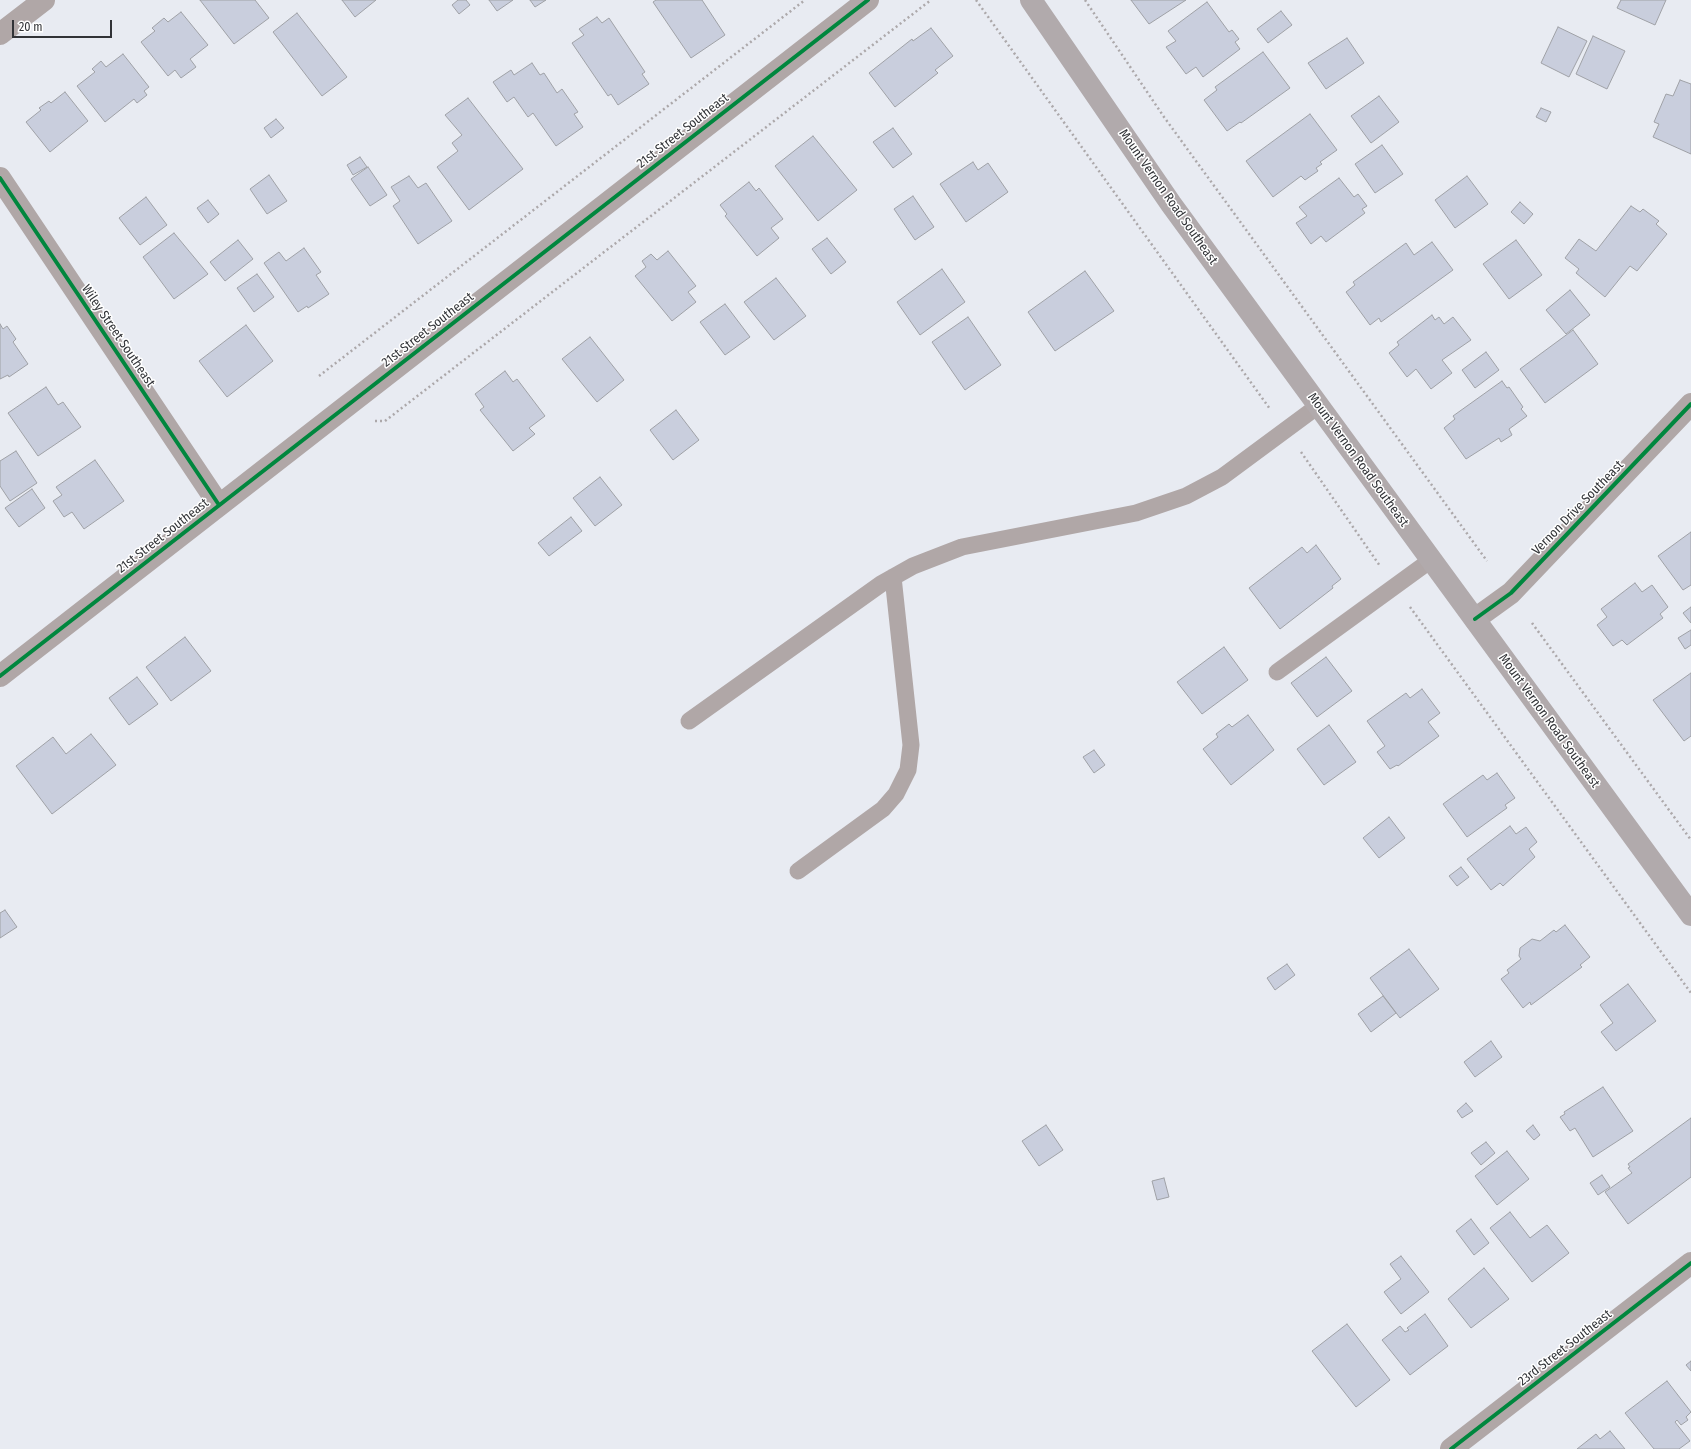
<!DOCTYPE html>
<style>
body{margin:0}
#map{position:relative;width:1691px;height:1449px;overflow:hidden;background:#e8ebf2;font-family:"Fira Sans Condensed",sans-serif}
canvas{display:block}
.scale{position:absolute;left:12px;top:20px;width:100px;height:18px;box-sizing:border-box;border:2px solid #313337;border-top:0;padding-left:5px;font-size:12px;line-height:14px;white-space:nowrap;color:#313337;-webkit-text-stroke:3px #fff;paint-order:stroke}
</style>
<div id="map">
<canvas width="1691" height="1449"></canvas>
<div class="scale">20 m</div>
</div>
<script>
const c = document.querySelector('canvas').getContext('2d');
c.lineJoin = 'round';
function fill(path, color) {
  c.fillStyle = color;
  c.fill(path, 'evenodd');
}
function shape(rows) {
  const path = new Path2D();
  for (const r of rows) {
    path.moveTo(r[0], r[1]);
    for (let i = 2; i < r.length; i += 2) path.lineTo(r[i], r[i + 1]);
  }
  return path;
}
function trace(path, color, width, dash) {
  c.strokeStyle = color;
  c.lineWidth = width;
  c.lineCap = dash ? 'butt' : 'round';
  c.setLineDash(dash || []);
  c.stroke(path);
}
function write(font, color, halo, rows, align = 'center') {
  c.font = font + ' "Fira Sans Condensed",sans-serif';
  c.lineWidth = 3;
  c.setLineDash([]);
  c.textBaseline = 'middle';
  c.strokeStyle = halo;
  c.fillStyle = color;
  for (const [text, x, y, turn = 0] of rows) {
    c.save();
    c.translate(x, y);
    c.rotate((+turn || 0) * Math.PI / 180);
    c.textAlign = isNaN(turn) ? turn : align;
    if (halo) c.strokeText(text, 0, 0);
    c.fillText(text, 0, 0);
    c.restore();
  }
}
const building = shape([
 [200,0,255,0,269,18,234,44,200,0],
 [342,0,376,0,355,17,342,0],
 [458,0,466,0,470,5,459,14,452,5,458,0],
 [489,0,513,0,497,11,489,0],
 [530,0,546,0,535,7,530,0],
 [656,0,702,0,725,35,691,58,653,2,656,0],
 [1131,0,1186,0,1149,24,1131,0],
 [1621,0,1666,0,1655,25,1617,8,1621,0],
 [1207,2,1229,32,1232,30,1239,39,1235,42,1240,49,1203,77,1196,67,1186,74,1166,47,1176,41,1168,31,1207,2],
 [1281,11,1292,25,1268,43,1257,29,1281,11],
 [181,12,208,45,190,59,196,67,181,78,175,70,168,76,141,42,155,31,152,28,164,18,168,22,181,12],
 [297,13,347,77,322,96,273,32,297,13],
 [597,17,602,23,609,18,645,72,642,74,649,84,618,105,611,94,608,96,572,43,584,35,579,29,597,17],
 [1558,27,1587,41,1569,77,1541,63,1558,27],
 [931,28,953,56,935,70,938,73,895,107,869,73,912,39,913,41,931,28],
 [1593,36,1625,51,1607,89,1576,74,1593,36],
 [1347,38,1364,63,1326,89,1308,63,1347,38],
 [1263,52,1290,88,1241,123,1240,122,1227,131,1204,100,1217,90,1215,87,1263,52],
 [123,54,149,87,144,91,147,95,137,103,134,99,105,122,77,86,95,72,92,69,101,61,106,67,123,54],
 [532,63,540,75,544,73,557,93,562,89,578,112,574,114,583,127,556,146,533,113,528,117,514,97,507,102,493,82,511,70,514,75,532,63],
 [1680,80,1691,84,1691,154,1653,137,1659,124,1654,122,1666,94,1673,96,1680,80],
 [65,92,88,121,50,152,26,122,41,110,39,108,49,101,51,103,65,92],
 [1379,96,1399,122,1371,143,1351,116,1379,96],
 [468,98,523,169,469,210,437,167,458,151,452,143,462,135,445,115,468,98],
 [1541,108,1551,112,1546,122,1536,117,1541,108],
 [1310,114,1337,150,1320,162,1322,164,1316,168,1318,171,1305,180,1301,176,1273,197,1246,161,1310,114],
 [276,119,284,128,271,138,264,128,276,119],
 [893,128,912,154,893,168,873,142,893,128],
 [813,136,857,190,818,221,775,166,813,136],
 [1382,145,1403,174,1375,193,1355,164,1382,145],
 [360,157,367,167,353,175,347,165,360,157],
 [973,162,978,170,988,163,1008,192,966,222,940,184,973,162],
 [368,167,387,195,370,206,351,179,368,167],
 [269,175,287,201,267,214,250,189,269,175],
 [409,176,418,188,426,183,452,221,418,244,393,206,400,201,391,187,409,176],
 [1467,176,1488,204,1455,228,1435,200,1467,176],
 [1339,178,1354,197,1358,194,1367,206,1362,209,1365,213,1326,242,1321,236,1311,244,1296,223,1307,216,1299,207,1339,178],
 [749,182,756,191,759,188,783,219,771,228,779,238,757,256,725,216,727,214,720,205,749,182],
 [913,196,934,227,915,240,894,209,913,196],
 [146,197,167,225,140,245,119,218,146,197],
 [208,200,219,214,208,223,197,208,208,200],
 [1520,202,1533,214,1524,224,1511,212,1520,202],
 [1631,206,1640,212,1643,209,1659,221,1656,224,1667,234,1637,271,1630,266,1605,297,1576,273,1579,269,1565,258,1579,239,1596,251,1631,206],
 [174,233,208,274,174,299,143,257,174,233],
 [827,238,846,262,831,274,812,249,827,238],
 [238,240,253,259,225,281,210,262,238,240],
 [1516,240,1542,275,1509,299,1483,264,1516,240],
 [1432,242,1453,270,1381,322,1379,318,1370,325,1346,292,1355,285,1353,282,1406,243,1414,255,1432,242],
 [304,248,321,272,316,275,329,294,308,308,307,306,298,312,264,263,279,252,286,261,304,248],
 [668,251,696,286,688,292,696,302,672,321,635,276,646,267,642,261,651,254,657,260,668,251],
 [942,269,965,302,920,335,897,302,942,269],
 [1085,271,1114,311,1055,351,1028,312,1085,271],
 [257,274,274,297,254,312,237,288,257,274],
 [776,278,806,316,774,340,744,302,776,278],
 [1570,290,1590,315,1566,334,1546,310,1570,290],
 [725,304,750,337,725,355,700,322,725,304],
 [1432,315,1435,320,1439,317,1444,324,1453,317,1471,340,1442,360,1452,373,1431,389,1416,369,1407,377,1389,353,1399,345,1397,342,1432,315],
 [968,317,1001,365,965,390,932,342,968,317],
 [0,324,3,329,7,326,16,339,13,342,28,364,9,377,8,375,0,379,0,324],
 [246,325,273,361,227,397,199,361,246,325],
 [1573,330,1598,364,1545,403,1520,369,1573,330],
 [590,337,624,380,597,402,562,359,590,337],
 [1486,352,1499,370,1475,388,1462,370,1486,352],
 [505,371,513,382,517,379,545,416,529,428,535,434,513,451,480,410,484,407,475,394,505,371],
 [1502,381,1507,388,1509,387,1523,407,1521,409,1527,416,1509,429,1512,435,1501,442,1499,438,1466,459,1444,428,1455,419,1453,416,1502,381],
 [46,387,58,405,63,402,81,427,38,456,8,413,46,387],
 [676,410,699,440,673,460,650,430,676,410],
 [16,451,37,483,10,501,0,486,0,461,16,451],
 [95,460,124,501,84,529,72,512,64,517,53,501,62,495,56,487,95,460],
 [600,477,622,505,595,526,573,498,600,477],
 [32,489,45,508,19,527,5,508,32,489],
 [571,517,582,531,549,556,538,543,571,517],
 [1691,532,1691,585,1683,590,1658,556,1691,532],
 [1316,545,1341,579,1332,586,1333,588,1280,629,1249,588,1302,547,1307,553,1316,545],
 [1635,583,1642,592,1652,585,1668,607,1660,614,1663,618,1627,645,1622,640,1613,646,1597,625,1607,617,1601,609,1635,583],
 [1691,607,1691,623,1683,613,1691,607],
 [1691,630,1691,645,1685,649,1678,638,1691,630],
 [185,637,211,671,171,701,146,667,185,637],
 [1224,647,1248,680,1202,714,1177,682,1224,647],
 [1326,657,1352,691,1317,717,1291,683,1326,657],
 [1691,673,1691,736,1684,741,1653,700,1691,673],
 [137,677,158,704,129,725,109,698,137,677],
 [1422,689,1440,713,1428,722,1439,736,1398,766,1397,765,1390,769,1377,752,1385,746,1367,721,1406,693,1410,698,1422,689],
 [1248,715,1274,750,1231,785,1203,749,1218,737,1216,734,1229,724,1232,727,1248,715],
 [1329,725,1356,762,1324,785,1297,749,1329,725],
 [91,734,116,765,52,814,16,766,53,737,66,754,91,734],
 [1094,750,1105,765,1094,773,1083,757,1094,750],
 [1497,773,1515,798,1505,805,1507,808,1467,837,1443,804,1483,775,1487,780,1497,773],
 [1389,817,1405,838,1379,858,1363,838,1389,817],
 [1510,826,1516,834,1526,827,1537,842,1529,849,1535,857,1503,886,1500,883,1491,890,1467,859,1510,826],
 [1461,867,1469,877,1457,886,1449,876,1461,867],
 [5,910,17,927,0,938,0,913,5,910],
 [1565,925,1590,957,1580,965,1582,967,1531,1005,1530,1002,1523,1008,1501,979,1509,973,1507,970,1521,959,1519,956,1520,948,1532,939,1540,941,1554,930,1556,932,1565,925],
 [1409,949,1439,989,1400,1018,1370,978,1409,949],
 [1287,964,1295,975,1275,990,1267,978,1287,964],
 [1628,984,1656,1021,1616,1051,1601,1032,1613,1023,1600,1005,1628,984],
 [1383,996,1396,1013,1371,1032,1358,1014,1383,996],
 [1491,1041,1502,1057,1475,1077,1464,1062,1491,1041],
 [1603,1087,1633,1131,1593,1157,1575,1128,1570,1131,1560,1117,1565,1114,1564,1112,1603,1087],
 [1466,1103,1473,1111,1462,1118,1457,1111,1466,1103],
 [1691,1118,1691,1177,1628,1224,1605,1192,1632,1173,1628,1168,1630,1167,1628,1164,1691,1118],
 [1046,1125,1063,1150,1039,1166,1022,1141,1046,1125],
 [1533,1125,1540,1135,1534,1140,1526,1131,1533,1125],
 [1486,1142,1495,1153,1481,1165,1471,1153,1486,1142],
 [1507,1151,1529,1179,1497,1205,1475,1176,1507,1151],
 [1602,1175,1610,1187,1598,1195,1590,1183,1602,1175],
 [1164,1178,1169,1197,1157,1200,1152,1181,1164,1178],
 [1510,1212,1530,1238,1547,1225,1569,1253,1532,1282,1490,1228,1510,1212],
 [1471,1219,1489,1243,1474,1255,1456,1231,1471,1219],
 [1401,1256,1429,1292,1401,1314,1384,1292,1401,1279,1390,1264,1401,1256],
 [1484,1268,1509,1299,1471,1328,1448,1299,1484,1268],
 [1425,1314,1448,1346,1410,1375,1382,1340,1400,1326,1405,1332,1409,1330,1407,1328,1425,1314],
 [1347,1324,1390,1380,1356,1407,1312,1351,1347,1324],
 [1691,1361,1691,1371,1686,1365,1691,1361],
 [1667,1381,1691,1412,1686,1417,1688,1420,1681,1425,1677,1420,1675,1422,1690,1441,1679,1449,1654,1449,1625,1413,1667,1381],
 [1610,1431,1625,1449,1577,1449,1596,1434,1600,1439,1610,1431]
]);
fill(building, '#c9cedd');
trace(building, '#9fa1a6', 1);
trace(shape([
 [976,0,1270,409],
 [1085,0,1164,117,1487,561],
 [319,376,805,0],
 [375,421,385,421,931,0],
 [1301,452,1380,566],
 [1410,607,1691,993],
 [1532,623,1691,840]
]), '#aca8aa', 2.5, [2, 3]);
trace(shape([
 [1277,672,1431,560],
 [689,721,881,584,913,566,962,547,1136,513,1186,496,1222,477,1318,406],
 [798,871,883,809,896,794,908,770,911,745,893,577]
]), '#b0a7a7', 17);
trace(shape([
 [0,34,44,0],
 [0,178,219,505],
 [1475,619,1511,593,1691,404],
 [0,676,868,0],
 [1451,1449,1691,1263]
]), '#b0a7a7', 22);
trace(shape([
 [1031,0,1171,204,1691,915]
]), '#b1aaac', 22);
trace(shape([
 [0,178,219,505],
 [1475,619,1511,593,1691,404],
 [0,676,868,0],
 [1451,1449,1691,1263]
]), '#00873e', 4);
write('13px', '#313337', '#fff', [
 ["21st Street Southeast",683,131,-38],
 ["Mount Vernon Road Southeast",1168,197,55],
 ["21st Street Southeast",428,330,-38],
 ["Wiley Street Southeast",118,336,56],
 ["Mount Vernon Road Southeast",1358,460,54],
 ["Vernon Drive Southeast",1578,508,-46],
 ["21st Street Southeast",163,536,-38],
 ["Mount Vernon Road Southeast",1549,721,54],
 ["23rd Street Southeast",1565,1348,-38]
]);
</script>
